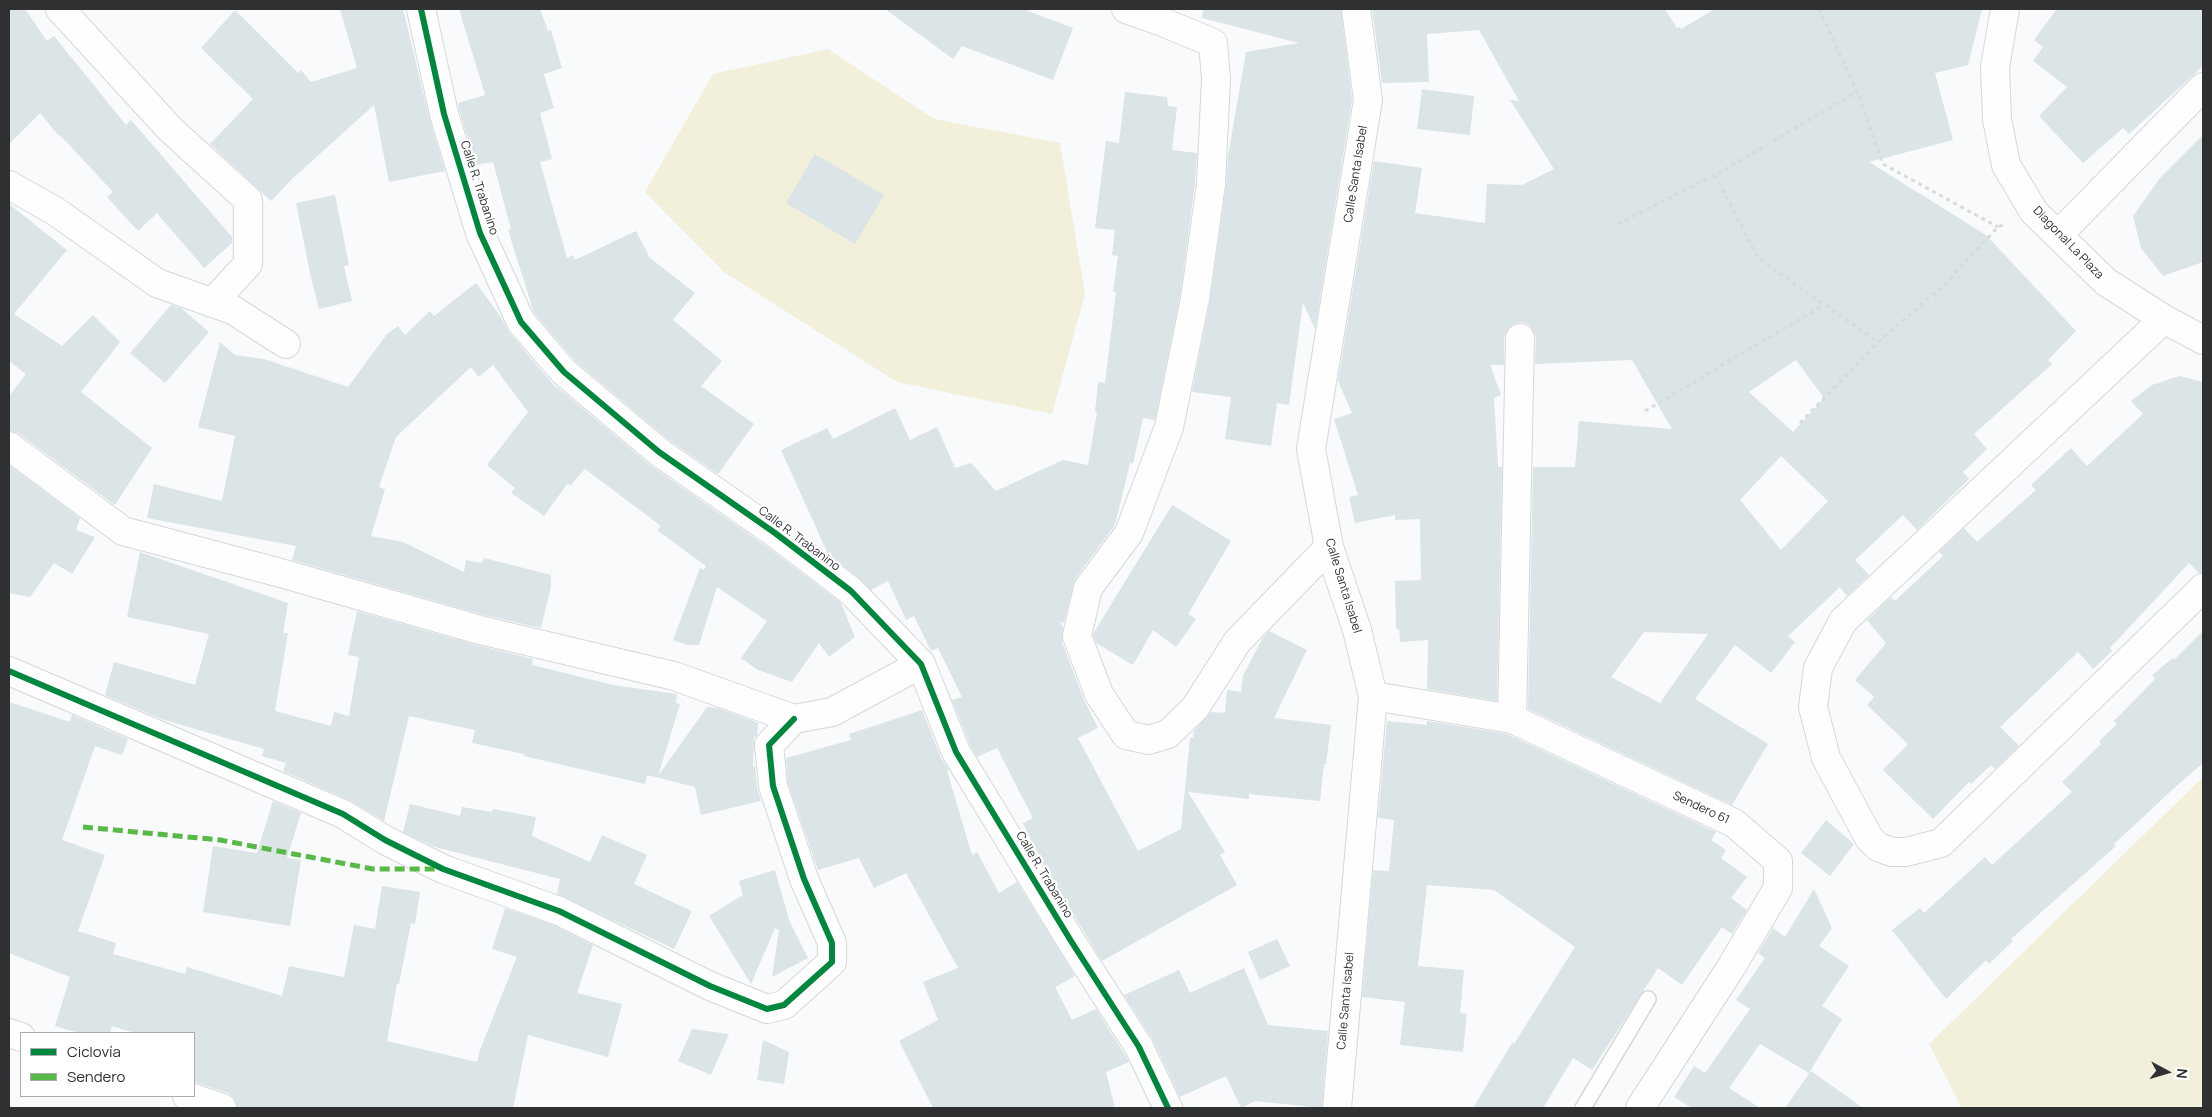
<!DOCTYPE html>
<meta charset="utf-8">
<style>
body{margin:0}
#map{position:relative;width:2212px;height:1117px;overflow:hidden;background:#f8fafb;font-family:Manrope,sans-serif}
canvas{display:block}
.frame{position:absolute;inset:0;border:10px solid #2f3031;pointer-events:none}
.legend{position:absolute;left:20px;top:1032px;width:175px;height:65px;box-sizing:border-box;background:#fff;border:1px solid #acacad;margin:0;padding:6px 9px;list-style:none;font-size:15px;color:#2f3031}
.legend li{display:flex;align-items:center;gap:10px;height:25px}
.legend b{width:25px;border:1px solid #acacad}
.north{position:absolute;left:2142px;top:1047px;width:50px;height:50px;-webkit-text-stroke:4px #fff;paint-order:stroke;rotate:96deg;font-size:14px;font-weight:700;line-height:20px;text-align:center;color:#2f3031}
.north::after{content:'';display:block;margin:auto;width:18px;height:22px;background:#2f3031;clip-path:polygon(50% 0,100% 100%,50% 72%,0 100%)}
</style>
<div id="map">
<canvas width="2212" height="1117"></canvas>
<div class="frame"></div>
<ul class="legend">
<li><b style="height:6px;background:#00873e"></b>Ciclovía</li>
<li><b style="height:6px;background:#58b947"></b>Sendero</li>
</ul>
<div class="north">N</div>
</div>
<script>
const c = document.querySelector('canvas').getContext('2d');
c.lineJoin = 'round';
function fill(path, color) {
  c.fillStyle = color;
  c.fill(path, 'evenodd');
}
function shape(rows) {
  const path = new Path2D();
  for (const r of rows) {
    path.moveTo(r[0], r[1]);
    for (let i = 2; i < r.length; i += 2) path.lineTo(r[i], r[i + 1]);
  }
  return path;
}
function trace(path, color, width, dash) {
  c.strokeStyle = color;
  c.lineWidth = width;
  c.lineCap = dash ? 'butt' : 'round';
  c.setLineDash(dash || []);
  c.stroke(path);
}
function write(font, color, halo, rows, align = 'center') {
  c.font = font + ' Manrope,sans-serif';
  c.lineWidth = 4.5;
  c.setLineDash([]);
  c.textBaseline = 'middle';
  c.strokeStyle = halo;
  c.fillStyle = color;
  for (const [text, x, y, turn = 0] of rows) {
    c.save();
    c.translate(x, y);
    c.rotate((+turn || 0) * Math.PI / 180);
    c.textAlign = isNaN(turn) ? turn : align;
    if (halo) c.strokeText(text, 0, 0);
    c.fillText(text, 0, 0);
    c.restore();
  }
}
fill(shape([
 [828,49,934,119,1060,143,1085,294,1052,414,897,382,724,272,645,192,713,74],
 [2203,777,2203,1108,1962,1108,1929,1044]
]), '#f2f0db');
fill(shape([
 [9,9,25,9,47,41,54,36,126,125,131,120,232,237,232,243,204,268,157,213,138,231,107,197,113,192,60,135,59,136,40,113,9,144],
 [340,9,403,9,429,117,445,171,389,182,374,105,292,179,271,201,210,144,253,99,201,48,235,10,298,73,301,70,311,82,357,68],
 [459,9,540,9,548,31,551,30,562,68,544,74,554,108,540,113,552,159,540,162,567,258,573,255,575,260,636,231,650,258,695,293,673,320,722,361,701,386,754,424,718,474,669,440,575,361,534,313,508,230,511,229,493,162,476,165,459,110,458,103,485,95],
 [885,9,1023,9,1073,28,1053,80,962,46,953,59],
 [1203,9,1341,9,1352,100,1315,329,1303,303,1289,405,1277,403,1271,446,1225,439,1231,397,1192,392,1210,301,1226,186,1228,156,1246,52,1299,43,1202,18],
 [1372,9,1665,9,1677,28,1680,27,1681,29,1715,9,1982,9,1968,65,1935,73,1953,140,1869,162,1986,235,2076,331,2048,360,2052,364,1974,434,1987,449,1963,472,1969,479,1917,530,1903,515,1855,560,1869,575,1847,596,1840,587,1788,636,1795,642,1771,673,1735,645,1695,699,1768,744,1732,805,1528,709,1533,467,1575,467,1579,421,1672,429,1632,360,1535,364,1536,338,1533,330,1528,324,1521,322,1513,324,1507,330,1504,338,1504,365,1490,365,1501,395,1494,398,1498,467,1502,467,1497,701,1427,689,1428,640,1400,642,1399,629,1396,629,1395,581,1421,580,1420,519,1395,520,1395,515,1355,523,1349,497,1358,495,1334,419,1352,413,1338,381,1374,161,1422,168,1415,213,1485,223,1487,184,1522,185,1554,169,1510,100,1519,101,1479,30,1427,34,1429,82,1382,83],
 [1796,360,1824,398,1793,432,1749,392],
 [1781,456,1828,501,1781,550,1740,500],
 [1644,632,1708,634,1660,703,1611,677],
 [2057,9,2203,9,2203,66,2129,134,2123,128,2083,163,2039,116,2067,87,2033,61,2043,47,2034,40],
 [1422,89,1474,96,1470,135,1417,129],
 [1125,92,1167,97,1168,106,1177,107,1172,150,1197,153,1195,183,1180,296,1155,420,1143,418,1133,464,1130,463,1115,525,1075,579,1064,623,1060,621,1063,627,1062,642,1084,700,1098,728,1078,738,1138,851,1181,829,1190,738,1193,738,1194,731,1211,712,1225,713,1227,690,1241,692,1243,676,1262,639,1269,631,1307,650,1274,718,1331,725,1326,764,1324,764,1320,801,1249,794,1249,799,1188,792,1225,852,1220,855,1237,885,1102,961,1044,866,1023,823,1033,818,997,748,977,757,970,745,952,700,962,697,938,648,931,651,914,616,906,620,888,581,871,590,860,579,828,554,781,450,827,428,833,439,895,408,910,440,937,427,955,468,971,463,996,491,1063,460,1088,465,1097,412,1095,412,1098,382,1105,383,1116,292,1113,292,1118,256,1112,255,1115,230,1095,228,1106,141,1119,143],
 [2203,135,2203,262,2163,276,2141,248,2133,216,2160,178],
 [815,154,884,195,855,244,786,203],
 [335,195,349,265,344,266,352,301,319,309,310,273,296,203],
 [9,204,67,250,14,314,62,346,93,315,120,342,81,392,152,448,115,505,18,433,9,431,9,396,26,374,9,361],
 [476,283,501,317,509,332,557,389,556,386,650,465,766,546,841,603,855,637,829,657,819,643,792,682,758,670,741,658,767,621,717,587,699,645,688,645,673,640,700,568,704,570,706,566,657,530,661,526,585,469,570,486,568,483,544,516,511,493,515,488,487,465,528,412,493,365,479,377,471,367,396,437,379,487,385,489,371,536,403,542,464,572,466,560,482,563,484,558,551,575,551,586,541,628,484,615,292,560,296,546,147,518,154,484,222,501,235,436,198,427,220,342,235,355,264,359,348,387,387,334,398,326,405,335,430,311,434,316],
 [171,305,181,308,209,332,165,383,130,353],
 [2179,376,2203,382,2203,573,2199,573,2189,563,2110,648,2112,651,2093,669,2078,652,2000,727,2019,746,1995,769,1991,765,1971,784,1969,782,1933,819,1883,770,1908,744,1867,705,1874,697,1855,680,1886,643,1867,620,1891,597,1895,601,1943,556,1939,552,1964,528,1977,542,2036,490,2031,485,2071,448,2087,466,2143,414,2131,401,2152,385],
 [9,465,80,518,76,530,95,537,72,574,54,563,30,597,9,593],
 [1172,505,1231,541,1188,614,1196,619,1176,647,1153,630,1133,665,1096,643,1093,634],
 [140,552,288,603,283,633,288,633,275,711,331,726,334,712,349,716,359,657,348,655,357,611,476,645,533,659,532,665,613,685,677,694,676,703,680,704,658,776,707,707,718,708,758,723,757,736,754,737,753,767,755,766,757,788,761,801,701,815,695,787,647,775,645,784,524,756,524,754,472,743,475,730,409,716,384,821,349,800,283,771,286,763,262,756,264,749,161,719,105,695,114,662,195,685,209,634,127,617],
 [2203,631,2203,763,2172,790,2114,844,2116,846,2011,939,2013,941,1989,964,1986,960,1946,999,1892,930,1920,908,1924,913,1985,857,1992,865,2072,792,2062,782,2101,744,2099,741,2117,724,2114,721,2155,679,2152,675,2173,658,2174,660],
 [9,702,70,722,72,715,128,739,122,755,95,746,62,840,105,855,78,931,116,943,113,954,185,974,187,967,282,996,289,966,344,977,354,925,375,929,382,886,420,892,415,924,411,923,399,984,397,984,387,1041,477,1062,480,1050,517,957,492,949,505,908,553,925,593,945,577,993,622,1004,608,1057,528,1035,513,1108,237,1108,234,1098,228,1093,194,1082,194,1033,135,1033,112,1026,110,1033,79,1033,55,1026,70,977,9,953],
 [922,710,941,758,949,770,947,771,972,855,977,852,999,893,1017,882,1075,976,1055,987,1072,1020,1096,1009,1125,1055,1129,1062,1106,1072,1115,1108,933,1108,899,1041,938,1020,923,982,958,968,906,873,874,888,859,858,818,870,788,783,786,758,851,740,849,734],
 [1387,721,1427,725,1427,721,1507,734,1716,832,1711,840,1726,850,1721,858,1747,877,1731,898,1747,910,1732,934,1722,927,1682,985,1658,968,1592,1070,1573,1058,1543,1108,1473,1108,1512,1043,1514,1044,1575,947,1494,890,1427,885,1418,966,1464,970,1460,1013,1467,1014,1463,1052,1400,1045,1405,1002,1362,997,1373,870,1389,871,1394,820,1378,818],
 [273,801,301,813,287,858,301,860,290,926,203,912,213,846,257,853],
 [410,804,460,816,462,807,492,812,493,809,536,817,532,836,590,862,602,835,647,855,634,884,692,911,674,949,557,894,560,879,435,847,403,832],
 [1826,820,1854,844,1830,876,1801,853],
 [775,870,789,920,808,958,772,977,779,930,775,928,751,984,709,916,743,895,739,881],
 [1814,889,1832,928,1819,946,1849,966,1822,1006,1842,1019,1809,1073,1760,1044,1729,1088,1760,1108,1692,1108,1674,1097,1694,1066,1705,1073,1750,1009,1736,1000,1765,958,1758,953,1773,928,1785,937],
 [1277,939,1290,966,1260,980,1248,952],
 [1244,968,1268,1025,1328,1031,1322,1108,1255,1101,1241,1108,1226,1076,1180,1097,1153,1040,1124,995,1179,970,1190,993],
 [692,1029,729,1034,711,1075,678,1061],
 [763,1040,789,1052,784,1084,757,1080],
 [1811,1071,1863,1108,1785,1108]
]), '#dbe4e6');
const lane = shape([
 [1583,1108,1648,999]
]);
const street = shape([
 [60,9,170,129,248,200,248,264,212,303],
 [421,9,444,114,480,233,521,322,564,372,659,452,775,533,851,591,921,664,956,752,1071,941,1139,1047,1168,1108],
 [1126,9,1160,21,1213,43,1216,79,1211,184,1195,299,1169,427,1129,533,1088,588,1077,636,1099,694,1126,735,1149,740,1168,734,1195,708,1237,642,1329,547],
 [2005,9,1995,67,1997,119,2006,165,2034,212,2106,282,2164,319,2203,340],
 [9,185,55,211,157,283,233,310,286,344],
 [2058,235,2203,87],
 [2164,319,1843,621,1818,668,1813,707,1826,758,1869,838,1878,847,1892,852,1906,852,1941,843,2203,588],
 [9,446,123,531,277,572,480,630,674,676,794,719,832,712,921,664],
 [9,671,343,814,385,840,443,869,559,911,710,986,767,1009,784,1005,832,962,832,943,804,879,773,786,769,745,794,719],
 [1373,696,1512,719,1734,823,1778,861,1778,888,1730,969,1640,1108],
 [1512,719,1520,338],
 [9,1033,21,1037],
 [187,1096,222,1108],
 [1337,1108,1373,696,1357,630,1329,547,1311,449,1368,100,1356,9]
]);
trace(lane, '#d6d7d8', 18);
trace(street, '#d6d7d8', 30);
trace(shape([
 [1819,9,1857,92,1883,164,1998,227],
 [1715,175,1758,258,1878,342],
 [1618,224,1715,175,1857,92],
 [1645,411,1824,305],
 [1800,423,1878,342,1945,284,1998,227,2005,224]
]), '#d9dbdb', 3, [4, 4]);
trace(lane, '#fefefe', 15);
trace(street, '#fefefe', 28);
trace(shape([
 [83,827,220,840,373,869,438,869]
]), '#58b947', 5, [10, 5]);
trace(shape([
 [421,9,444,114,480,233,521,322,564,372,659,452,775,533,851,591,921,664,956,752,1071,941,1139,1047,1168,1108],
 [9,671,343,814,385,840,443,869,559,911,710,986,767,1009,784,1005,832,962,832,943,804,879,773,786,769,745,794,719]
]), '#00873e', 6);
write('12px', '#2f3031', '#fff', [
 ["Calle Santa Isabel",1356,174,-81],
 ["Calle R. Trabanino",479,188,72],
 ["Diagonal La Plaza",2068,243,46],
 ["Calle R. Trabanino",799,539,37],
 ["Calle Santa Isabel",1343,586,73],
 ["Sendero 61",1701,808,25],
 ["Calle R. Trabanino",1044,875,59],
 ["Calle Santa Isabel",1346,1001,-85]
]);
</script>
